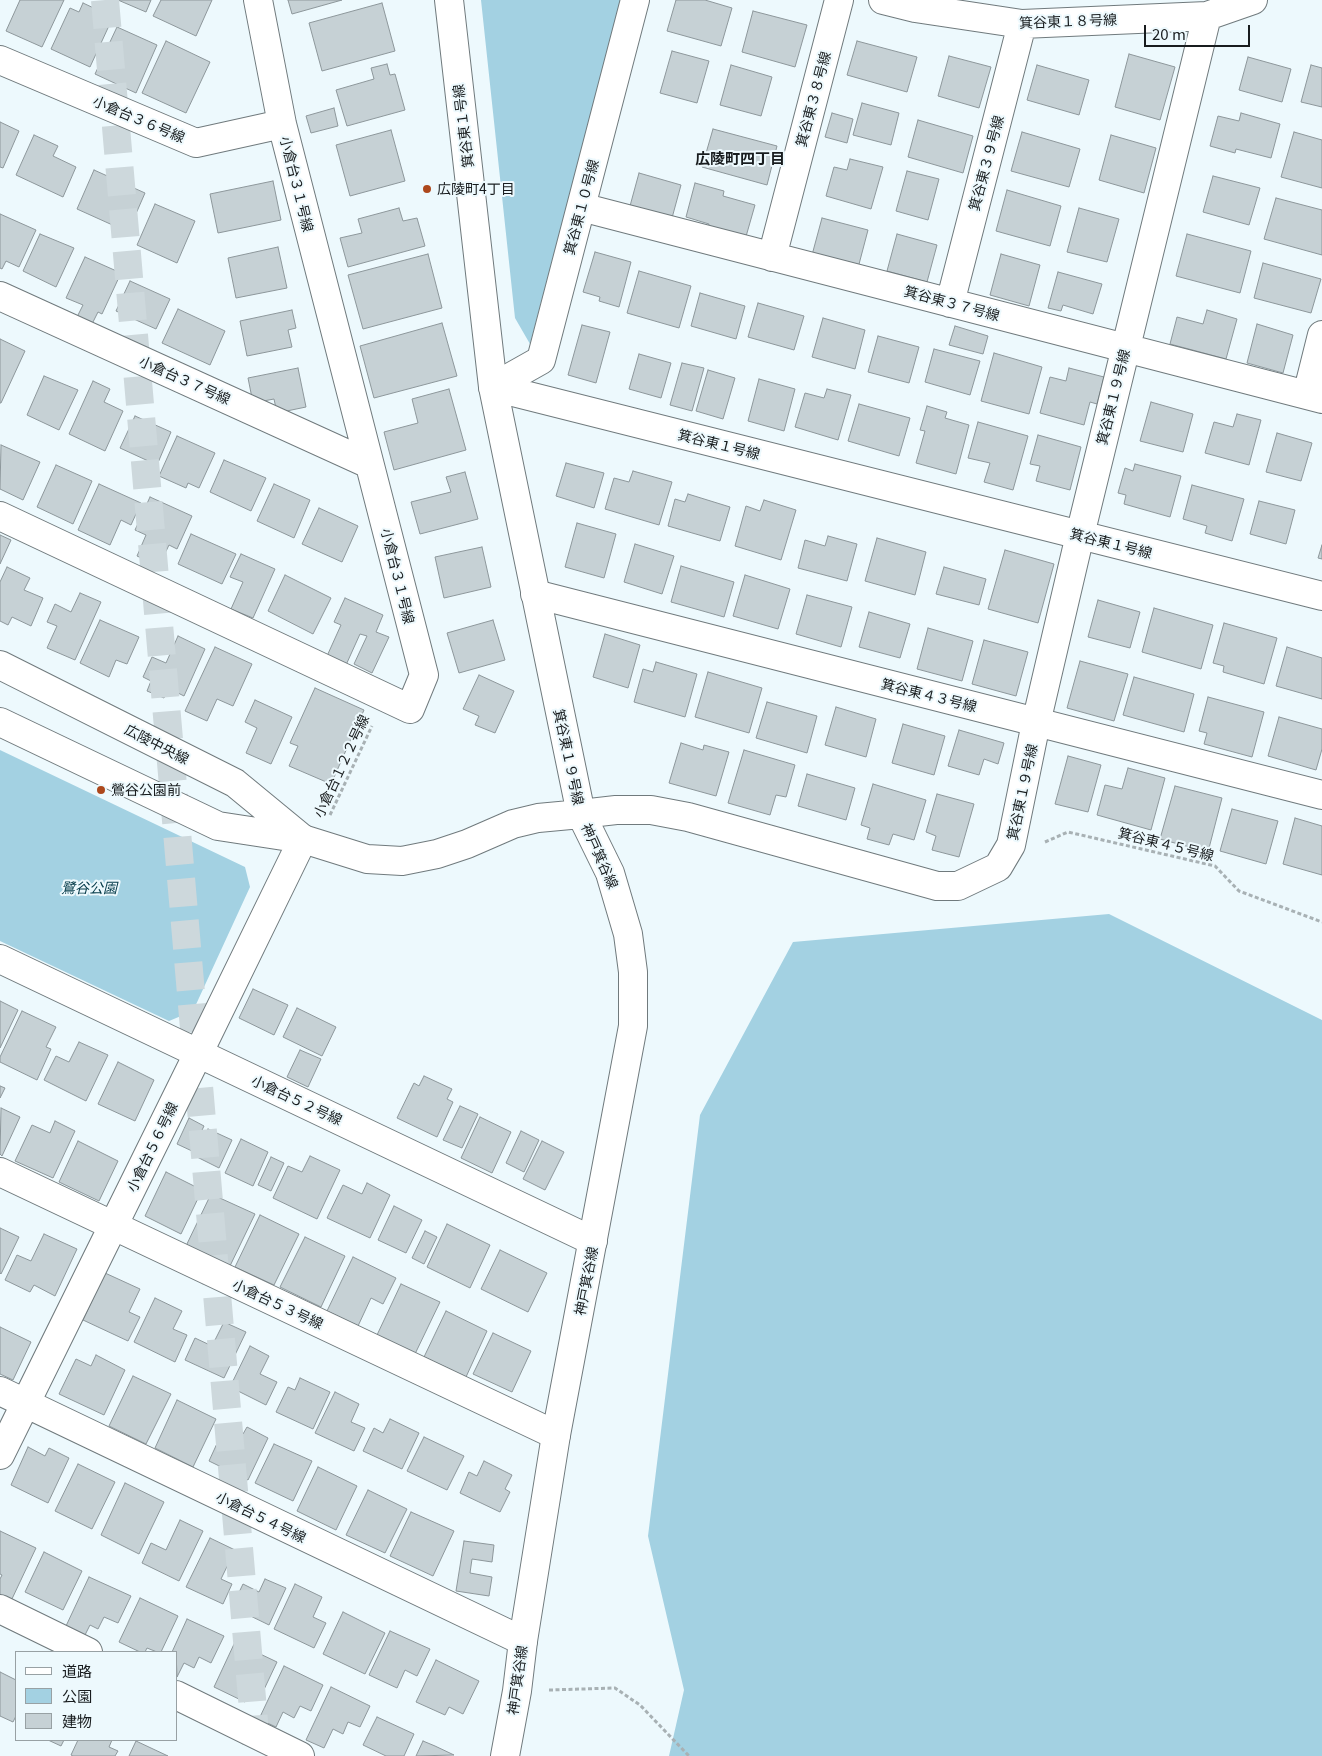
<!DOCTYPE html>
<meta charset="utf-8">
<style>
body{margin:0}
#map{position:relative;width:1322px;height:1756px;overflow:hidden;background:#edf9fd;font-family:Georgia,"Noto Sans JP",serif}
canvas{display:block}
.legend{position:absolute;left:15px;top:1651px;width:162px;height:90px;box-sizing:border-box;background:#edf9fd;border:1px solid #98a1a4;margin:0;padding:6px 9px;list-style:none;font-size:15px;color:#181c1e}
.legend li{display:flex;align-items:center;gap:10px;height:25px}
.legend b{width:25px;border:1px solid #98a1a4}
.scale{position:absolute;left:1144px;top:25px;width:106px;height:22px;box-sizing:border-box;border:2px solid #181c1e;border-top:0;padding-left:6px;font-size:15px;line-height:18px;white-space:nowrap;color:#181c1e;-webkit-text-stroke:4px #edf9fd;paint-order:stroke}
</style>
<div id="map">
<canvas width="1322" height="1756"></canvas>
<ul class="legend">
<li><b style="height:6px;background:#fff"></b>道路</li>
<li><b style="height:14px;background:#a3d1e2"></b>公園</li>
<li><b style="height:14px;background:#c6d1d5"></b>建物</li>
</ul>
<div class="scale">20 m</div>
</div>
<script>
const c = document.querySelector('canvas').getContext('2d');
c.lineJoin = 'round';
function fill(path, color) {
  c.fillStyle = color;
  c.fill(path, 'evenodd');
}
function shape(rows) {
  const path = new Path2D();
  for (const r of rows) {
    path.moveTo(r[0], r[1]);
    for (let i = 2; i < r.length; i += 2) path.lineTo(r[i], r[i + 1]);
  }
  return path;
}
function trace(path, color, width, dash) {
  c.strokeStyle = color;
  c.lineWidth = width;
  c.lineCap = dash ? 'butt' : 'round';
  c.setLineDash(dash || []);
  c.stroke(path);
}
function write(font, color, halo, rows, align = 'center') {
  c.font = font + ' Georgia,"Noto Sans JP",serif';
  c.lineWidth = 4;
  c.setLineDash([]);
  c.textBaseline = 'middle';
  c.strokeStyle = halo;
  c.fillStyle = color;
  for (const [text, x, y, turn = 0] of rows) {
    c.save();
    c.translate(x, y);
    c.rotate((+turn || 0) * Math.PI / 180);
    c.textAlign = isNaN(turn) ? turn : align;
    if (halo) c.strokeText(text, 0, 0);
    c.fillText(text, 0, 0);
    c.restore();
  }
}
fill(shape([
 [481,0,621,0,530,344,515,318],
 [0,750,245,867,250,887,193,1011,169,1021,0,941],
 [1109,914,1322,1020,1322,1756,669,1756,684,1690,648,1536,700,1115,793,942]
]), '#a3d1e2');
const building = shape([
 [20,0,64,0,42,47,6,31,20,0],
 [118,0,151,0,146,12,118,0],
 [161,0,212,0,196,36,153,16,161,0],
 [288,0,342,0,292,14,288,0],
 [676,0,705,0,732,8,721,46,667,31,676,0],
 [83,3,113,17,90,67,51,49,70,8,79,12,83,3],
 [382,3,395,51,322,71,309,23,382,3],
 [753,11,807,25,795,67,742,52,753,11],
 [117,27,157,45,136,93,95,74,117,27],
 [166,41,210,62,186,113,142,93,166,41],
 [857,41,917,57,907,92,847,75,857,41],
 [672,51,709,61,697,103,660,93,672,51],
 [1129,54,1175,67,1160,120,1115,107,1129,54],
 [949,56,991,67,979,108,938,96,949,56],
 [1248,57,1291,69,1282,102,1239,90,1248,57],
 [387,64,390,75,395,74,405,110,347,126,336,90,374,79,371,68,387,64],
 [731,65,772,77,761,116,720,105,731,65],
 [1037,65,1089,80,1079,115,1027,100,1037,65],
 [1311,65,1322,68,1322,107,1301,102,1311,65],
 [862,103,899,113,891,145,853,135,862,103],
 [334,108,338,126,311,133,306,116,334,108],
 [832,113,853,119,847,143,825,137,832,113],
 [1241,113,1280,124,1271,158,1236,149,1235,153,1210,146,1218,116,1239,121,1241,113],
 [918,120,973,136,963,173,908,157,918,120],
 [0,122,19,131,3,168,0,167,0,122],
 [713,129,777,146,767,185,702,167,713,129],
 [391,130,405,181,350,196,336,145,391,130],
 [1022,132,1080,149,1069,187,1011,171,1022,132],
 [1294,132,1322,140,1322,188,1281,177,1294,132],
 [34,135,58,146,53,156,76,167,63,197,16,175,34,135],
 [1111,135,1156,148,1144,193,1099,180,1111,135],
 [850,159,883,167,871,209,826,196,834,167,847,170,850,159],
 [94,170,145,193,128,232,77,209,94,170],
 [907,171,939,179,928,220,896,211,907,171],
 [639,173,681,185,672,218,630,206,639,173],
 [1213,176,1260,188,1249,225,1203,212,1213,176],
 [273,181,281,220,218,233,210,194,273,181],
 [695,183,724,191,723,196,755,205,745,240,707,230,709,224,686,217,695,183],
 [1007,190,1061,206,1050,246,996,231,1007,190],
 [1276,198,1322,210,1322,255,1264,239,1276,198],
 [155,204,195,221,177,263,137,245,155,204],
 [399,208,403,221,417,218,425,246,348,267,340,238,362,233,358,219,399,208],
 [1079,208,1119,219,1107,262,1067,252,1079,208],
 [0,214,36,230,19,267,6,261,2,269,0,268,0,214],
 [822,218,868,230,858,268,812,255,822,218],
 [40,234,74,248,56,287,23,271,40,234],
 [897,234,937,245,927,282,887,271,897,234],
 [1187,234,1251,251,1240,293,1176,276,1187,234],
 [278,247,287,288,236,298,228,258,278,247],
 [595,252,631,262,619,307,599,301,600,297,583,292,595,252],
 [428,254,442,308,363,329,348,275,428,254],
 [1001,254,1040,265,1029,306,990,295,1001,254],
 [85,257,121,273,102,314,98,312,92,324,77,317,83,305,66,298,85,257],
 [1263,263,1321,279,1311,313,1254,298,1263,263],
 [639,271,691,286,679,328,627,313,639,271],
 [1058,272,1102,284,1093,314,1063,305,1061,311,1048,308,1058,272],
 [130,281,170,299,156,329,116,311,130,281],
 [700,293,745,306,736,339,691,326,700,293],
 [758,303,804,316,794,350,748,337,758,303],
 [178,309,225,331,210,365,162,343,178,309],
 [292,310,296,328,288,330,292,347,247,356,240,321,292,310],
 [1207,310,1237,319,1226,359,1170,344,1177,317,1203,324,1207,310],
 [823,318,865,330,855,369,812,357,823,318],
 [442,323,457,376,374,398,360,346,442,323],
 [1257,324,1293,335,1283,373,1247,363,1257,324],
 [582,325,610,332,596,383,568,375,582,325],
 [955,326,988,336,983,354,949,345,955,326],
 [878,336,919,347,909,383,868,372,878,336],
 [0,339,25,351,1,403,0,403,0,339],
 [934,349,980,361,970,395,925,382,934,349],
 [994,353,1042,367,1029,414,981,401,994,353],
 [639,354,671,363,661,398,629,389,639,354],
 [682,363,704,368,692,411,670,405,682,363],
 [298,368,306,407,277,413,274,399,253,403,248,378,298,368],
 [1069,368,1104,377,1097,404,1090,402,1084,425,1040,413,1050,377,1066,381,1069,368],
 [708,370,735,378,723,419,696,411,708,370],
 [44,376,78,390,59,430,27,415,44,376],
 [759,379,795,389,784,431,748,421,759,379],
 [93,381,110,389,104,402,123,411,105,451,69,434,93,381],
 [449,389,466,450,394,470,384,432,418,423,412,399,449,389],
 [827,389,851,395,838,440,795,427,805,393,824,398,827,389],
 [1151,402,1193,414,1183,452,1140,441,1151,402],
 [859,404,910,418,899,456,848,441,859,404],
 [927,406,947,412,945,418,969,425,956,474,916,463,925,431,920,430,927,406],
 [1237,414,1261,420,1249,465,1205,453,1214,422,1233,427,1237,414],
 [135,416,171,432,157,465,120,448,135,416],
 [978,422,1028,436,1013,490,984,482,990,463,968,458,978,422],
 [1277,433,1312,443,1301,481,1266,472,1277,433],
 [1038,435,1081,447,1070,490,1036,481,1040,466,1030,464,1038,435],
 [177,436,215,453,199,488,188,483,186,488,159,476,177,436],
 [1,445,40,462,23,500,0,489,1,445],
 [224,460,266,478,251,511,210,492,224,460],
 [566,463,604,473,594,508,556,496,566,463],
 [1135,464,1181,476,1170,517,1124,504,1126,495,1118,493,1125,468,1133,471,1135,464],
 [56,465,92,481,73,524,37,507,56,465],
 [633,471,672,482,659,525,605,509,614,478,629,482,633,471],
 [465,472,478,519,420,534,411,502,451,492,446,477,465,472],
 [99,484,141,503,131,525,121,520,110,545,78,530,99,484],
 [274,484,310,500,294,538,257,521,274,484],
 [1192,485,1244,499,1232,541,1205,533,1207,526,1183,519,1192,485],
 [688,494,730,507,720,541,668,526,675,499,685,502,688,494],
 [150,497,192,516,177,549,169,545,159,566,137,556,146,535,135,530,150,497],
 [764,500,796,510,781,560,735,546,746,506,760,511,764,500],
 [1259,501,1295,510,1286,544,1250,534,1259,501],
 [319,508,358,526,342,562,302,544,319,508],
 [577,523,616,534,604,578,565,567,577,523],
 [191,534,236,554,222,584,178,564,191,534],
 [0,535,11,540,0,564,0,535],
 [828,536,857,544,847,581,798,568,805,540,825,546,828,536],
 [877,538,926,552,915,595,865,581,877,538],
 [635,544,674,556,662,594,624,582,635,544],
 [1322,545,1322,559,1318,558,1322,545],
 [482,547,491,587,444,598,435,557,482,547],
 [1005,550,1054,564,1038,623,988,609,1005,550],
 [241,554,275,569,253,618,231,609,243,582,230,577,241,554],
 [681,566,734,582,724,617,671,602,681,566],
 [7,567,30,578,24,590,43,598,31,626,12,617,8,625,0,621,0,582,7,567],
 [944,567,986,579,979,605,936,594,944,567],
 [285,575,331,598,313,634,268,611,285,575],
 [745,575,790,589,778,629,733,616,745,575],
 [80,593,101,602,75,660,47,648,57,626,47,622,55,604,71,612,80,593],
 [807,595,852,607,841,647,796,634,807,595],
 [345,598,383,615,376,632,389,637,372,673,354,664,367,636,360,634,346,665,327,656,341,625,334,622,345,598],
 [1098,600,1140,612,1130,648,1088,637,1098,600],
 [1154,608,1213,625,1201,669,1142,652,1154,608],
 [869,612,910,624,900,658,859,647,869,612],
 [100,620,139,637,127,664,116,660,109,677,80,663,100,620],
 [493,620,505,660,459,673,447,633,493,620],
 [1224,623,1277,638,1264,684,1223,672,1224,666,1213,663,1224,623],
 [928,628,973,641,962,681,917,669,928,628],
 [605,634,640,645,628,688,593,677,605,634],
 [178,636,205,649,184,696,168,688,164,698,147,691,151,681,143,677,152,657,166,663,178,636],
 [984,640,1028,652,1016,696,972,684,984,640],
 [215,647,252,664,233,706,217,699,207,721,185,711,215,647],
 [1287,647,1322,658,1322,699,1276,686,1287,647],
 [1080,661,1128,674,1114,721,1067,708,1080,661],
 [656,662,697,674,685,717,634,702,643,669,653,672,656,662],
 [708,672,762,688,749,733,695,717,708,672],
 [479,675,514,691,495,733,475,725,479,716,463,709,479,675],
 [1134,677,1194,694,1184,732,1123,715,1134,677],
 [315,688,364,710,331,784,289,766,298,746,290,743,315,688],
 [1208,697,1264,712,1252,757,1204,744,1207,733,1199,731,1208,697],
 [255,700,292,717,271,764,246,753,257,728,245,722,255,700],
 [767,702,817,716,807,753,756,738,767,702],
 [836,707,876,719,866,757,825,745,836,707],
 [1279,717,1322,729,1322,749,1316,770,1268,756,1279,717],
 [903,724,945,736,934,775,892,763,903,724],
 [959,730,1004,743,998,764,984,759,979,775,948,766,959,730],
 [681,743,703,750,704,745,729,752,716,796,669,783,681,743],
 [744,750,795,765,786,797,776,795,770,815,728,803,744,750],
 [1068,756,1101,765,1088,812,1055,804,1068,756],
 [1128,768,1165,778,1151,830,1097,815,1105,785,1122,789,1128,768],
 [807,774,855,788,846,820,798,806,807,774],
 [873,784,926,800,914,840,893,834,889,845,867,839,870,828,861,825,873,784],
 [1175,786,1222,798,1208,852,1160,839,1175,786],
 [937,794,974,804,959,857,932,850,936,836,926,832,937,794],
 [1232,809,1278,821,1266,864,1220,851,1232,809],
 [1295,818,1322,826,1322,875,1283,864,1295,818],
 [253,989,288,1005,274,1035,239,1018,253,989],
 [0,1001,18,1010,0,1048,0,1001],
 [297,1008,336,1027,322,1056,283,1037,297,1008],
 [22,1011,56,1027,46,1047,51,1049,37,1080,0,1062,0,1057,22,1011],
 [79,1042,108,1055,86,1101,44,1080,56,1056,69,1062,79,1042],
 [300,1050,321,1059,308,1087,287,1077,300,1050],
 [118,1062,154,1080,135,1121,98,1104,118,1062],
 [424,1076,452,1089,447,1099,453,1102,437,1137,397,1118,414,1083,419,1086,424,1076],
 [0,1086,5,1088,0,1098,0,1086],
 [460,1106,478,1114,462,1148,443,1140,460,1106],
 [1,1108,20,1117,2,1156,0,1154,1,1108],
 [480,1117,511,1132,492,1173,461,1158,480,1117],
 [189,1118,204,1126,192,1151,177,1144,189,1118],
 [55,1121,75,1131,53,1178,15,1161,32,1125,50,1133,55,1121],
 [208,1129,232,1140,219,1168,195,1156,208,1129],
 [521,1131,539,1140,524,1172,506,1163,521,1131],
 [241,1139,268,1152,253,1186,225,1173,241,1139],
 [78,1141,118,1161,99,1201,59,1182,78,1141],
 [542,1141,564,1152,545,1190,523,1179,542,1141],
 [310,1156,340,1170,317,1219,273,1198,288,1166,302,1172,310,1156],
 [271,1157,284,1163,271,1191,258,1185,271,1157],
 [166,1172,202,1190,181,1234,145,1216,166,1172],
 [367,1183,390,1195,370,1238,327,1218,343,1185,362,1194,367,1183],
 [211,1194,255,1214,229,1268,185,1248,211,1194],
 [394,1206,422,1220,406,1253,378,1240,394,1206],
 [260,1215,299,1234,274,1285,235,1267,260,1215],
 [447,1224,490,1245,470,1288,427,1267,447,1224],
 [0,1228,19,1237,1,1274,0,1273,0,1228],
 [425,1231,437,1237,424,1264,412,1258,425,1231],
 [44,1234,77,1249,55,1296,34,1285,30,1292,5,1280,17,1255,31,1261,44,1234],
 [305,1237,345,1256,321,1307,280,1287,305,1237],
 [500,1250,547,1273,528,1312,481,1289,500,1250],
 [353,1257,396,1278,383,1304,371,1298,358,1326,327,1311,353,1257],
 [105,1273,140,1289,129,1312,140,1317,128,1341,83,1320,105,1273],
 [401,1284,440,1302,415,1354,377,1335,401,1284],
 [155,1298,182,1311,173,1329,187,1335,175,1362,134,1342,155,1298],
 [446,1311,487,1331,466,1377,424,1357,446,1311],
 [224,1322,246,1332,224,1378,185,1360,195,1338,212,1346,224,1322],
 [0,1327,31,1342,13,1380,0,1374,0,1327],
 [493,1333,531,1351,512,1392,473,1374,493,1333],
 [250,1346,269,1356,260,1374,277,1382,266,1405,230,1387,250,1346],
 [96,1355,125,1370,104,1415,59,1394,76,1359,91,1366,96,1355],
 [133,1376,171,1394,146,1444,109,1426,133,1376],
 [300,1378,330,1392,313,1429,276,1412,288,1387,295,1390,300,1378],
 [335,1392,359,1404,351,1422,365,1428,354,1451,315,1433,335,1392],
 [177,1400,216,1419,193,1467,155,1448,177,1400],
 [390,1419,419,1433,402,1469,363,1451,374,1428,383,1433,390,1419],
 [225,1426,243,1434,247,1427,268,1438,248,1480,209,1461,225,1426],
 [424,1437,464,1456,447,1490,407,1471,424,1437],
 [274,1444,312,1461,293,1501,255,1483,274,1444],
 [28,1447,45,1456,49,1448,69,1458,48,1503,11,1485,28,1447],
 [484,1461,512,1475,505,1489,510,1492,500,1512,460,1493,469,1472,477,1476,484,1461],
 [78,1464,115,1482,92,1529,55,1511,78,1464],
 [318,1467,357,1486,336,1530,297,1511,318,1467],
 [125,1483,164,1502,139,1554,101,1535,125,1483],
 [368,1490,407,1509,385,1553,346,1535,368,1490],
 [411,1512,454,1531,433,1576,390,1556,411,1512],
 [180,1520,203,1531,179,1581,142,1563,151,1543,166,1550,180,1520],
 [0,1531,36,1548,11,1601,0,1596,0,1579,2,1575,0,1574,0,1531],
 [210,1538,235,1550,221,1579,232,1584,223,1604,186,1587,210,1538],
 [464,1541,494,1545,492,1562,472,1559,470,1573,492,1577,489,1596,456,1591,464,1541],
 [44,1552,82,1571,63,1610,25,1592,44,1552],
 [89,1577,131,1596,118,1623,104,1617,98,1629,90,1625,85,1635,66,1626,89,1577],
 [265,1579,286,1588,269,1625,232,1607,243,1584,259,1592,265,1579],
 [295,1584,322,1597,313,1617,326,1623,314,1648,274,1629,295,1584],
 [140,1598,178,1616,161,1652,157,1652,147,1648,145,1652,140,1652,119,1642,140,1598],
 [343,1612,385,1633,365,1674,323,1654,343,1612],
 [187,1619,224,1636,211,1663,199,1657,194,1668,184,1663,177,1677,176,1652,172,1652,187,1619],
 [390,1631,430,1649,417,1676,405,1670,397,1688,369,1675,390,1631],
 [235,1642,277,1662,260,1698,250,1693,245,1702,214,1687,235,1642],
 [436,1660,479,1681,463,1714,449,1707,445,1715,416,1702,436,1660],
 [284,1666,323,1685,311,1711,300,1706,294,1718,283,1712,276,1727,259,1719,284,1666],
 [0,1672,16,1680,16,1716,13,1722,0,1716,0,1672],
 [331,1687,370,1706,360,1727,348,1722,343,1734,333,1729,324,1748,306,1740,331,1687],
 [377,1717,414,1734,404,1756,386,1756,363,1745,377,1717],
 [48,1740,64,1740,61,1746,48,1740],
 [78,1740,112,1740,109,1747,118,1751,115,1756,73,1756,71,1755,78,1740],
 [136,1741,168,1756,129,1756,136,1741],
 [423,1741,435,1746,454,1755,416,1756,423,1741]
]);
fill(building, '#c6d1d5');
trace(building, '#8d979b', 1);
trace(shape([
 [105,0,257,1756]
]), '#cdd8dc', 28, [28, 14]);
const minor = shape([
 [883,0,915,8,1022,24,1207,16,1253,0],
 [0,60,196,143,282,124],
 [581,207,1322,399],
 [772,257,839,0],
 [0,296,369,464],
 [950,303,1022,24],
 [493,387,1322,596],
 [493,387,541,360,635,0],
 [1307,395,1322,335],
 [0,516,410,709,424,675,282,124,258,0],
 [535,594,1322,795],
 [0,665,235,783,303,839],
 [0,722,218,826,303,839],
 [581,814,616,810,651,810,688,817,937,886,958,886,998,867,1011,845,1036,723,1080,535,1207,16],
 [0,959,593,1241],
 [0,1172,556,1435],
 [0,1391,523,1641],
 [0,1455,198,1054,303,839],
 [0,1609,88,1652],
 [176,1695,300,1756]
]);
const tertiary = shape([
 [449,0,493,387,581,814,610,873,628,934,633,972,633,1026,556,1435,523,1641,517,1691,505,1756],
 [303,839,367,859,402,861,437,854,467,844,513,824,538,818,581,814]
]);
trace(minor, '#707a7d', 30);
trace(tertiary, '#707a7d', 30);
trace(shape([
 [330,815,372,726],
 [1045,842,1068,832,1215,866,1239,891,1322,922],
 [549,1690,615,1688,640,1705,689,1756]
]), '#a8b1b4', 3, [4, 2.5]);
trace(minor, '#fff', 28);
trace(tertiary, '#fff', 28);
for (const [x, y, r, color] of [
 [427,189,5,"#ad481c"],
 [101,790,5,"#ad481c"]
]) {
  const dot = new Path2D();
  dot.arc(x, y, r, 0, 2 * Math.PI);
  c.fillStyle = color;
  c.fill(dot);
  trace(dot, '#edf9fd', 2);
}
write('14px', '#181c1e', '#edf9fd', [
 ["箕谷東１８号線",1068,21,-2],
 ["箕谷東３８号線",813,99,-75],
 ["小倉台３６号線",139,119,23],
 ["箕谷東１号線",463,126,-97],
 ["箕谷東３９号線",986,163,-75],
 ["小倉台３１号線",297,184,76],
 ["箕谷東１０号線",581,207,-75],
 ["箕谷東３７号線",952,303,15],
 ["小倉台３７号線",185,380,24],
 ["箕谷東１９号線",1113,397,-76],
 ["箕谷東１号線",719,444,14],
 ["箕谷東１号線",1111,543,14],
 ["小倉台３１号線",398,576,76],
 ["箕谷東４３号線",929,695,14],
 ["広陵中央線",157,744,27],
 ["箕谷東１９号線",569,757,78],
 ["小倉台１２２号線",341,766,-65],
 ["箕谷東１９号線",1022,792,-78],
 ["箕谷東４５号線",1166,844,14],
 ["神戸箕谷線",600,856,66],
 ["小倉台５２号線",297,1100,25],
 ["小倉台５６号線",152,1147,-64],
 ["神戸箕谷線",586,1281,-79],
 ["小倉台５３号線",278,1304,25],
 ["小倉台５４号線",261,1517,26],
 ["神戸箕谷線",517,1680,-82]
]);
write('14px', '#181c1e', '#edf9fd', [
 ["広陵町4丁目",437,189],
 ["鶯谷公園前",111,790]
], 'left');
write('italic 14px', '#003847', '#edf9fd', [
 ["鷺谷公園",89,888]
]);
write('bold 15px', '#181c1e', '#edf9fd', [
 ["広陵町四丁目",740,158]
]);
</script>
